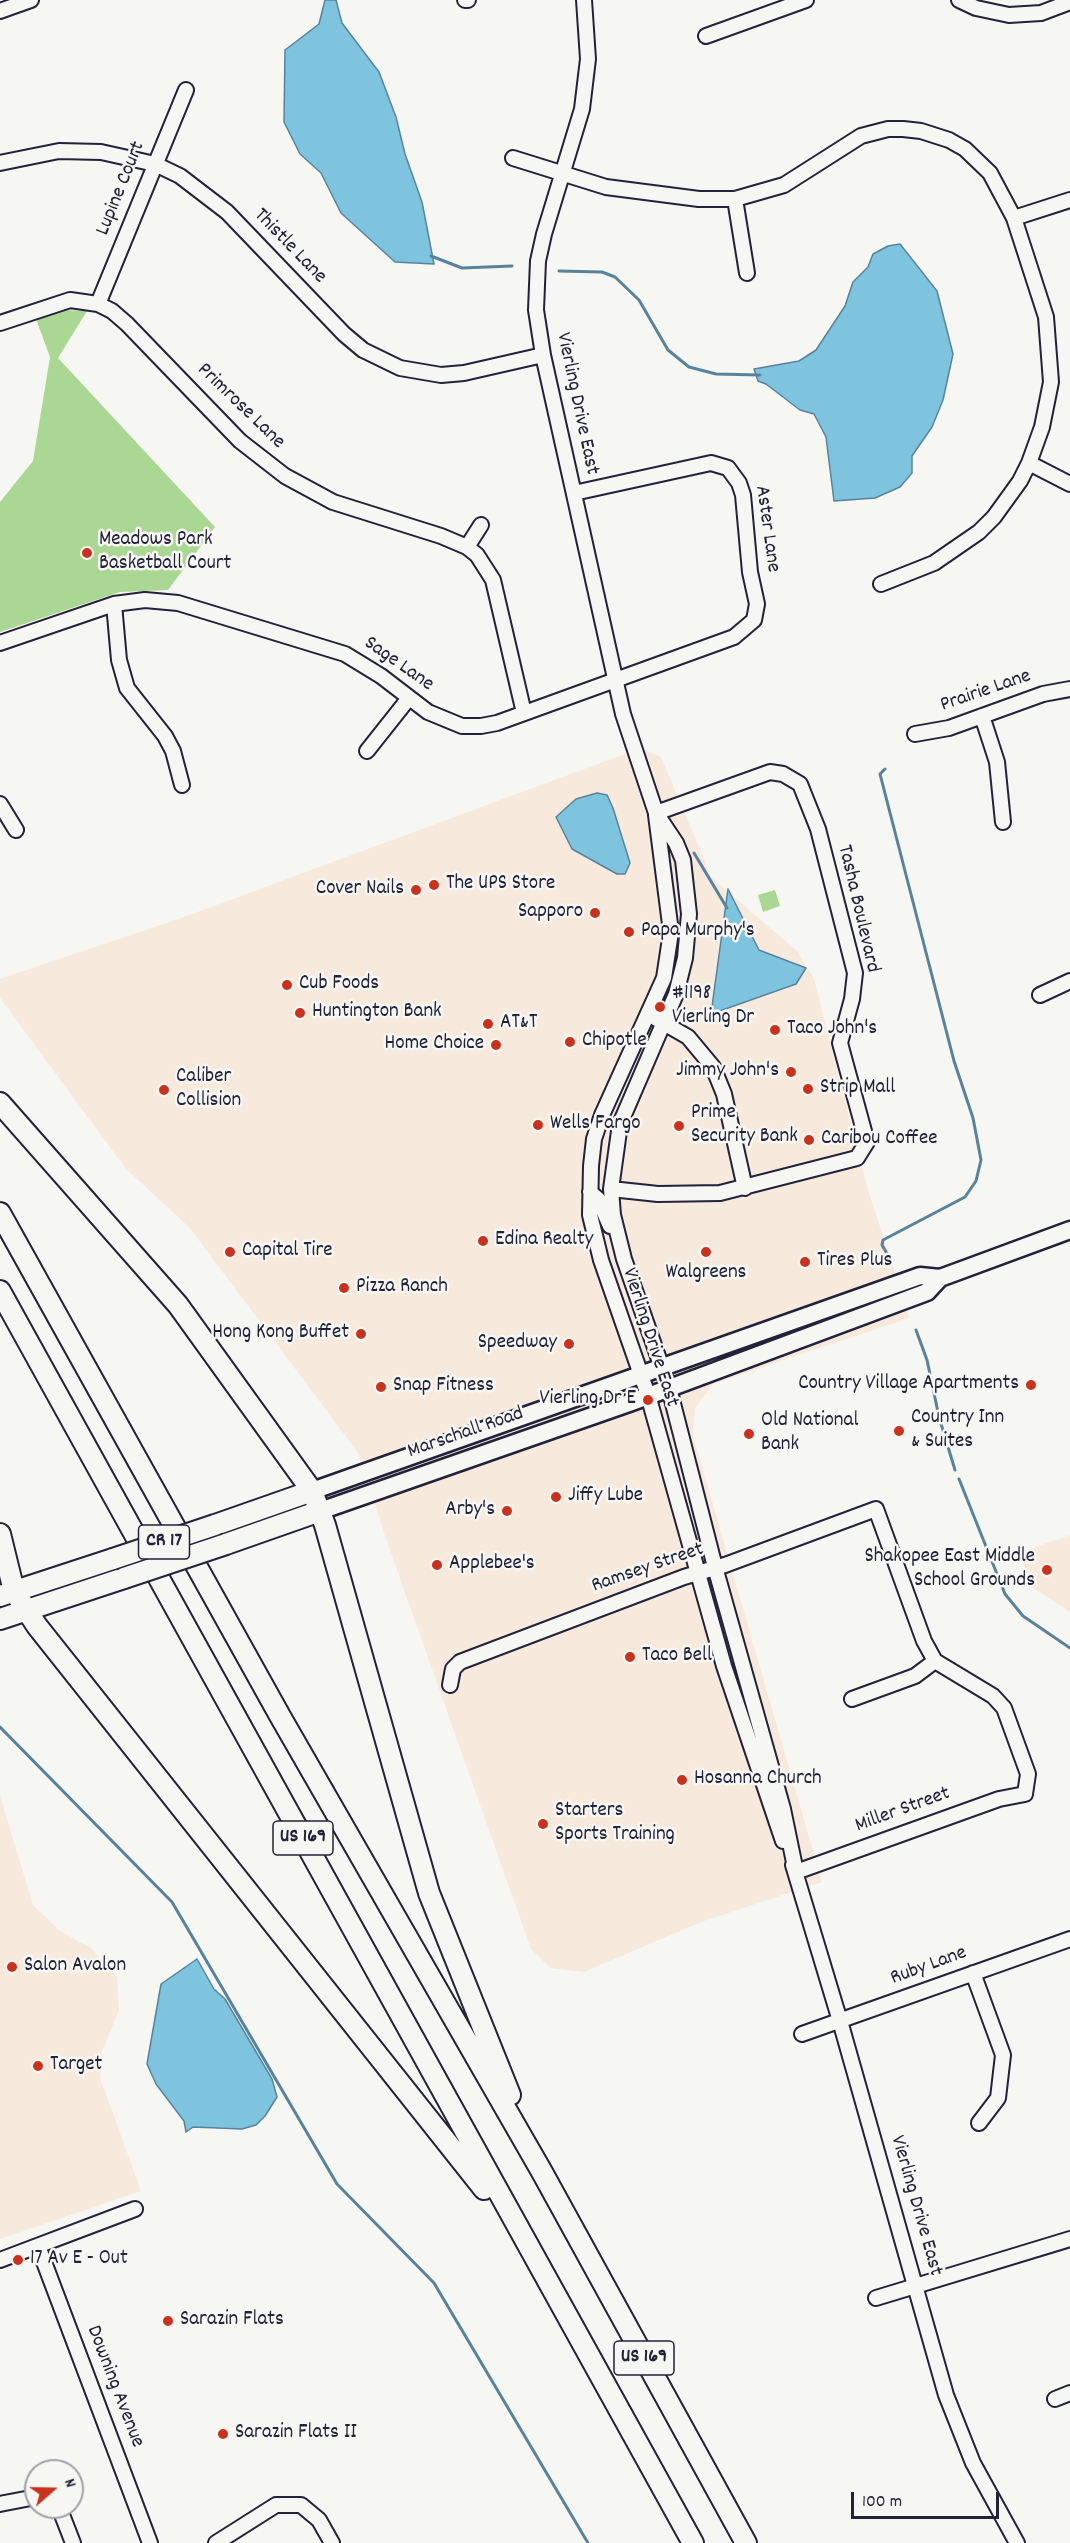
<!DOCTYPE html>
<style>
body{margin:0}
#map{position:relative;width:1070px;height:2543px;overflow:hidden;background:#f6f6f2;font-family:Dekko,sans-serif}
canvas{display:block}
.north{position:absolute;left:24px;top:2459px;width:60px;height:60px;box-sizing:border-box;background:#f6f6f2;border:2px solid #a1a1a9;border-radius:50%;rotate:70deg;font-size:16px;font-weight:700;line-height:24px;text-align:center;color:#22223b}
.north::after{content:'';display:block;margin:auto;width:21px;height:27px;background:#c8321e;clip-path:polygon(50% 0,100% 100%,50% 72%,0 100%)}
.scale{position:absolute;left:851px;top:2492px;width:148px;height:27px;box-sizing:border-box;border:3px solid #22223b;border-top:0;padding-left:8px;font-size:18px;line-height:21px;white-space:nowrap;color:#22223b;-webkit-text-stroke:4px #f6f6f2;paint-order:stroke}
</style>
<div id="map">
<canvas width="1070" height="2543"></canvas>
<div class="north">N</div>
<div class="scale">100 m</div>
</div>
<script>
const c = document.querySelector('canvas').getContext('2d');
c.lineJoin = 'round';
function fill(path, color) {
  c.fillStyle = color;
  c.fill(path, 'evenodd');
}
function shape(rows) {
  const path = new Path2D();
  for (const r of rows) {
    path.moveTo(r[0], r[1]);
    for (let i = 2; i < r.length; i += 2) path.lineTo(r[i], r[i + 1]);
  }
  return path;
}
function trace(path, color, width, dash) {
  c.strokeStyle = color;
  c.lineWidth = width;
  c.lineCap = dash ? 'butt' : 'round';
  c.setLineDash(dash || []);
  c.stroke(path);
}
function write(font, color, halo, rows, align = 'center') {
  c.font = font + ' Dekko,sans-serif';
  c.lineWidth = 5;
  c.setLineDash([]);
  c.textBaseline = 'middle';
  c.strokeStyle = halo;
  c.fillStyle = color;
  for (const [text, x, y, turn = 0] of rows) {
    c.save();
    c.translate(x, y);
    c.rotate((+turn || 0) * Math.PI / 180);
    c.textAlign = isNaN(turn) ? turn : align;
    if (halo) c.strokeText(text, 0, 0);
    c.fillText(text, 0, 0);
    c.restore();
  }
}
fill(shape([
 [641,748,661,757,712,878,797,951,814,979,867,1186,909,1318,713,1384,695,1408,693,1435,822,1882,701,1922,584,1972,550,1968,531,1949,385,1536,359,1454,189,1227,126,1169,0,998,0,979,184,917],
 [1070,1535,1070,1612,1030,1586,1019,1553],
 [0,1796,33,1905,60,1931,91,1948,117,1977,119,2011,102,2051,100,2078,141,2191,0,2239]
]), '#f7eadc');
fill(shape([
 [64,310,87,311,58,358,215,527,168,590,120,592,0,632,0,502,33,461,50,357,36,319],
 [775,890,780,906,763,912,758,895]
]), '#abd795');
const water = shape([
 [325,0,336,0,342,23,379,72,396,117,405,154,422,202,434,264,395,262,341,213,321,173,300,154,284,122,285,50,319,24,325,0],
 [900,244,937,291,953,354,943,400,932,427,912,456,912,473,900,487,875,498,834,501,826,437,814,414,800,410,766,384,758,381,754,369,799,361,816,350,845,306,853,282,868,267,873,254,888,246,900,244],
 [597,793,607,795,613,808,630,863,625,874,617,874,572,849,556,817,576,799,597,793],
 [728,889,759,950,806,968,796,984,711,1014,728,889],
 [197,1959,214,1989,225,1999,272,2079,277,2097,265,2116,256,2125,242,2129,193,2127,186,2132,184,2121,156,2084,147,2064,161,1984,197,1959]
]);
fill(water, '#7ec4df');
trace(water, '#59839d', 1.5);
trace(shape([
 [431,256,462,268,512,266],
 [559,271,602,272,615,277,639,300,668,350,689,367,716,374,760,375],
 [885,769,880,774,954,1061,973,1118,981,1160,976,1181,965,1197,883,1240,882,1245,889,1257],
 [694,853,727,908],
 [916,1330,927,1360,939,1417,955,1470],
 [959,1479,1005,1594,1023,1616,1070,1648],
 [0,1727,172,1902,337,2184,434,2283,588,2543]
]), '#59839d', 3);
const minor = shape([
 [465,0,468,0],
 [584,0,588,59,582,109,544,234,538,261,536,310,543,355,623,714,656,813,676,843,683,860,689,914,685,958,676,994,620,1124,611,1189,613,1215,624,1259,669,1388,715,1567,783,1809,796,1872],
 [959,0,976,8,1009,15,1041,13,1070,2],
 [0,11,31,0],
 [706,36,806,0],
 [513,158,606,187,699,199,735,199,784,185,861,136,888,129,903,129,921,131,949,140,965,149,990,173,1014,218,1046,317,1051,382,1042,427,1029,463,1020,481,994,517,979,532,934,563,881,584],
 [0,163,59,151,101,152,155,164,180,176,227,212,344,334,363,350,400,368,441,375,464,373,543,355],
 [735,199,747,273],
 [1014,218,1070,200],
 [98,304,186,90],
 [0,323,70,300,98,304,112,311,127,324,240,441,285,476,333,502,441,536,467,547,477,555,493,580,524,713],
 [1029,463,1070,484],
 [467,547,481,525],
 [114,604,119,660,127,688,165,736,173,751,182,785],
 [0,643,114,604,145,600,178,603,345,654,381,676,428,712,462,726,481,726,497,723,734,637,754,620,757,604,750,572,743,495,739,483,728,468,711,463,574,493],
 [982,716,997,762,1003,822],
 [915,734,949,728,1043,694,1070,689],
 [367,751,409,698],
 [0,804,16,830],
 [656,815,671,932,664,978,602,1115,594,1139,591,1166,590,1215,601,1260,648,1395,724,1666,783,1841],
 [1040,995,1070,981],
 [655,1018,688,1037,713,1067,724,1094,745,1188],
 [611,1189,658,1194,720,1193,857,1158,867,1142,840,1043,852,999,855,973,818,829,800,784,783,774,770,772,656,813],
 [590,1192,598,1199,610,1226],
 [450,1685,453,1669,460,1662,684,1577,725,1565,876,1509,924,1641,935,1661,993,1696,1004,1708,1028,1774,1025,1794,999,1799,796,1872],
 [852,1699,915,1676,935,1661],
 [793,1865,840,2021,946,2395,973,2463,1017,2543],
 [973,1973,1003,2055,998,2098,979,2123],
 [802,2034,1070,1939],
 [38,2246,150,2543],
 [0,2260,135,2209],
 [876,2298,1070,2239],
 [1055,2399,1070,2393],
 [0,2504,36,2497],
 [59,2507,73,2543],
 [216,2543,276,2505,301,2505,319,2520,332,2543]
]);
const major = shape([
 [312,1491,920,1276,940,1278],
 [320,1511,632,1402,927,1292,940,1278,1070,1230]
]);
const highway = shape([
 [0,1103,178,1305,312,1491,325,1525,429,1893,510,2095],
 [0,1213,280,1716,542,2172,746,2543],
 [0,1291,693,2543],
 [215,1525,312,1491],
 [0,1534,14,1591,37,1626,484,2189],
 [226,1544,320,1511],
 [0,1596,113,1559],
 [0,1619,124,1578]
]);
trace(minor, '#22223b', 18);
trace(major, '#22223b', 21);
trace(highway, '#22223b', 24);
trace(minor, '#f6f6f2', 14);
trace(major, '#f6f6f2', 16);
trace(highway, '#f6f6f2', 20);
const highwayBridge = shape([
 [113,1559,215,1525],
 [124,1578,226,1544]
]);
trace(highwayBridge, '#22223b', 24, []);
trace(highwayBridge, '#f6f6f2', 20);
for (const [x, y, r, color] of [
 [87,553,6,"#c8321e"],
 [434,885,6,"#c8321e"],
 [416,890,6,"#c8321e"],
 [595,913,6,"#c8321e"],
 [629,932,6,"#c8321e"],
 [287,985,6,"#c8321e"],
 [660,1007,6,"#c8321e"],
 [300,1013,6,"#c8321e"],
 [488,1024,6,"#c8321e"],
 [775,1030,6,"#c8321e"],
 [570,1042,6,"#c8321e"],
 [496,1045,6,"#c8321e"],
 [791,1072,6,"#c8321e"],
 [808,1089,6,"#c8321e"],
 [164,1090,6,"#c8321e"],
 [538,1125,6,"#c8321e"],
 [679,1126,6,"#c8321e"],
 [809,1140,6,"#c8321e"],
 [483,1241,6,"#c8321e"],
 [230,1252,6,"#c8321e"],
 [706,1252,6,"#c8321e"],
 [805,1262,6,"#c8321e"],
 [344,1288,6,"#c8321e"],
 [361,1334,6,"#c8321e"],
 [569,1344,6,"#c8321e"],
 [1031,1385,6,"#c8321e"],
 [381,1387,6,"#c8321e"],
 [648,1400,6,"#c8321e"],
 [899,1431,6,"#c8321e"],
 [749,1434,6,"#c8321e"],
 [556,1497,6,"#c8321e"],
 [507,1511,6,"#c8321e"],
 [437,1565,6,"#c8321e"],
 [1047,1570,6,"#c8321e"],
 [630,1657,6,"#c8321e"],
 [682,1780,6,"#c8321e"],
 [543,1824,6,"#c8321e"],
 [12,1967,6,"#c8321e"],
 [38,2066,6,"#c8321e"],
 [18,2260,6,"#c8321e"],
 [168,2321,6,"#c8321e"],
 [223,2434,6,"#c8321e"]
]) {
  const dot = new Path2D();
  dot.arc(x, y, r, 0, 2 * Math.PI);
  c.fillStyle = color;
  c.fill(dot);
  trace(dot, '#f6f6f2', 2);
}
for (const [x, y, w] of [
 [164,1542,51],
 [303,1838,60],
 [644,2358,60]
]) {
  const box = new Path2D();
  box.roundRect(x - w / 2, y - 17, w, 34, 4.5);
  c.fillStyle = '#f6f6f2';
  c.fill(box);
  trace(box, '#22223b', 1.5);
}
write('bold 20px', '#22223b', null, [
 ["CR 17",164,1542],
 ["US 169",303,1838],
 ["US 169",644,2358]
]);
write('21px', '#22223b', '#f6f6f2', [
 ["Lupine Court",122,189,-68],
 ["Thistle Lane",289,247,46],
 ["Vierling Drive East",576,404,78],
 ["Primrose Lane",240,407,44],
 ["Aster Lane",766,529,82],
 ["Sage Lane",398,665,35],
 ["Prairie Lane",986,692,-19],
 ["Tasha Boulevard",857,909,77],
 ["Vierling Drive East",649,1338,72],
 ["Marschall Road",466,1434,-19],
 ["Ramsey Street",648,1569,-19],
 ["Miller Street",903,1811,-20],
 ["Ruby Lane",929,1967,-20],
 ["Vierling Drive East",915,2206,74],
 ["Downing Avenue",114,2387,69]
]);
write('21px', '#22223b', '#f6f6f2', [
 ["Meadows Park",99,541],
 ["Basketball Court",99,565],
 ["The UPS Store",446,885],
 ["Cover Nails",404,890,"right"],
 ["Sapporo",583,913,"right"],
 ["Papa Murphy's",641,932],
 ["Cub Foods",299,985],
 ["#1198",672,995],
 ["Vierling Dr",672,1019],
 ["Huntington Bank",312,1013],
 ["AT&T",500,1024],
 ["Taco John's",787,1030],
 ["Chipotle",582,1042],
 ["Home Choice",484,1045,"right"],
 ["Jimmy John's",779,1072,"right"],
 ["Caliber",176,1078],
 ["Collision",176,1102],
 ["Strip Mall",820,1089],
 ["Prime",691,1114],
 ["Security Bank",691,1138],
 ["Wells Fargo",550,1125],
 ["Caribou Coffee",821,1140],
 ["Edina Realty",495,1241],
 ["Capital Tire",242,1252],
 ["Tires Plus",817,1262],
 ["Walgreens",706,1274,"center"],
 ["Pizza Ranch",356,1288],
 ["Hong Kong Buffet",349,1334,"right"],
 ["Speedway",557,1344,"right"],
 ["Country Village Apartments",1019,1385,"right"],
 ["Snap Fitness",393,1387],
 ["Vierling Dr E",636,1400,"right"],
 ["Country Inn",911,1419],
 ["& Suites",911,1443],
 ["Old National",761,1422],
 ["Bank",761,1446],
 ["Jiffy Lube",568,1497],
 ["Arby's",495,1511,"right"],
 ["Shakopee East Middle",1035,1558,"right"],
 ["School Grounds",1035,1582,"right"],
 ["Applebee's",449,1565],
 ["Taco Bell",642,1657],
 ["Hosanna Church",694,1780],
 ["Starters",555,1812],
 ["Sports Training",555,1836],
 ["Salon Avalon",24,1967],
 ["Target",50,2066],
 ["17 Av E - Out",30,2260],
 ["Sarazin Flats",180,2321],
 ["Sarazin Flats II",235,2434]
], 'left');
</script>
